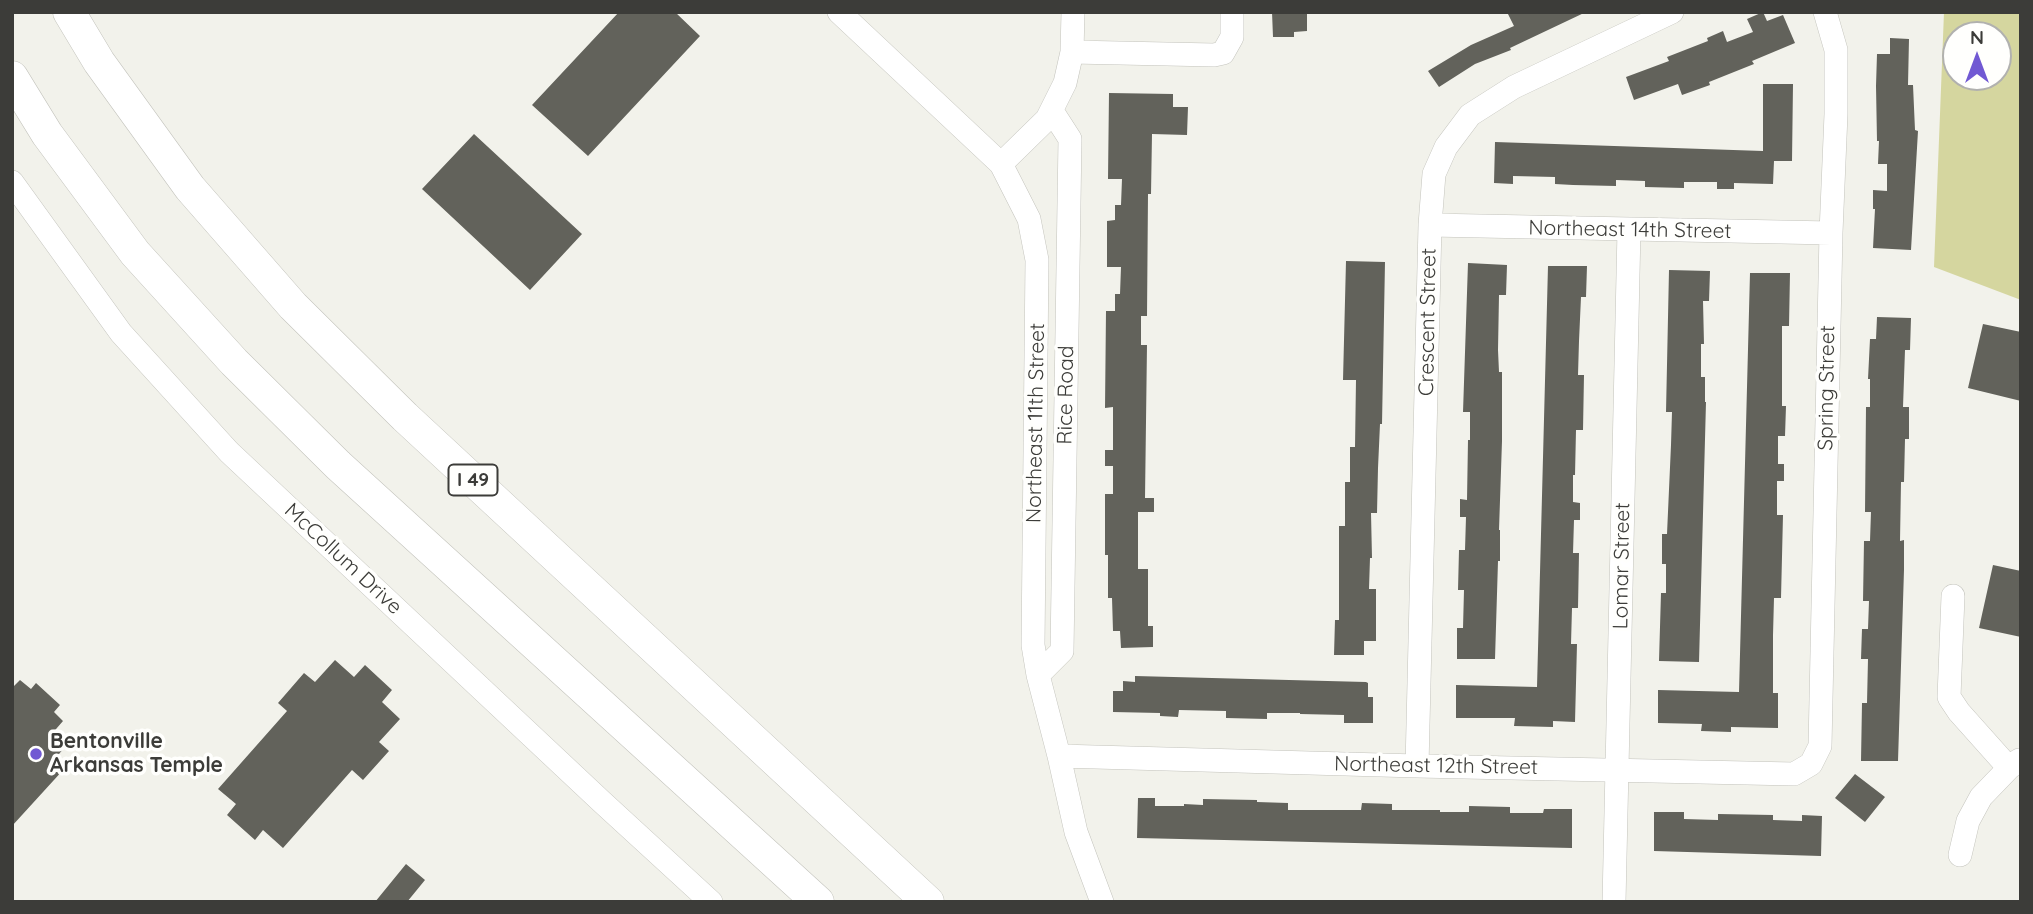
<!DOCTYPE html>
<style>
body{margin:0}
#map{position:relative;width:2033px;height:914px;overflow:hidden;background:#f2f2eb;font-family:Quicksand,sans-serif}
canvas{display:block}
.frame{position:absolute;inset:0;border:14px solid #3c3c39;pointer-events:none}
.north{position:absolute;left:1942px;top:21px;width:70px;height:70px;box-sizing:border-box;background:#fffffd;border:2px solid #b1b1af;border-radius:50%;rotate:0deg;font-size:19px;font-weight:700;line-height:28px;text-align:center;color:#3c3c39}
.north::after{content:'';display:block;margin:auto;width:24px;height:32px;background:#7159d3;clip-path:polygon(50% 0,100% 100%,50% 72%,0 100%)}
</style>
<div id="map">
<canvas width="2033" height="914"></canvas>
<div class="frame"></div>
<div class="north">N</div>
</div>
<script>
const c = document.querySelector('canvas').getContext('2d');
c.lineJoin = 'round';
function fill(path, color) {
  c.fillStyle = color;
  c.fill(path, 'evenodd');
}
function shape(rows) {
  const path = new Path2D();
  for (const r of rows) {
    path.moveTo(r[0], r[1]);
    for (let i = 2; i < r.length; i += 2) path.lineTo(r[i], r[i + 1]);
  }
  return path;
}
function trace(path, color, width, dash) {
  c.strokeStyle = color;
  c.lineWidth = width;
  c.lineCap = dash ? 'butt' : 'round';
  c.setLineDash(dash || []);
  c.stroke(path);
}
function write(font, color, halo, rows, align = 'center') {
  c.font = font + ' Quicksand,sans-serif';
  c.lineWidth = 7;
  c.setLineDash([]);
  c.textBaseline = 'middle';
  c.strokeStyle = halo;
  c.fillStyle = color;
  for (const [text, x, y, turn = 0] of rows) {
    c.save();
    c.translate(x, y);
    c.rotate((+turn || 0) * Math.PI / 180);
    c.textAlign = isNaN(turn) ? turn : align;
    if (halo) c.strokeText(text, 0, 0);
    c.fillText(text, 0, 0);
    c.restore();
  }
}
fill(shape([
 [1944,12,2021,12,2021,300,1934,267],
 [1956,35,1998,35,1998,77,1956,77]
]), '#d5d69f');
fill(shape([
 [619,12,675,12,700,36,588,156,532,105],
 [1272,12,1307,12,1307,31,1294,32,1294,37,1273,37],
 [1507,12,1586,12,1510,48,1511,50,1475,64,1439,87,1428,71,1471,45,1514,26],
 [1763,12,1767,21,1783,15,1795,43,1752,61,1754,64,1709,82,1710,85,1682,95,1678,84,1634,100,1626,77,1669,61,1667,57,1708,41,1707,38,1723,31,1727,42,1753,32,1747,19],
 [1890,38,1909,39,1908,85,1913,85,1915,130,1918,131,1911,250,1873,248,1875,209,1873,209,1873,190,1887,191,1887,164,1878,164,1879,141,1877,141,1876,86,1877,54,1890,54],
 [1763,84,1793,84,1792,161,1774,161,1773,184,1734,183,1734,189,1717,189,1717,182,1684,182,1684,188,1645,187,1645,181,1616,180,1616,186,1573,185,1555,184,1555,177,1513,176,1513,184,1494,183,1495,142,1763,151],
 [1109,93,1173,94,1173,107,1188,107,1187,135,1152,134,1151,194,1148,194,1147,316,1141,316,1141,345,1147,345,1145,498,1154,498,1154,512,1138,512,1138,569,1148,569,1148,626,1153,626,1153,647,1121,648,1120,631,1113,631,1112,598,1108,598,1108,555,1105,555,1105,494,1113,494,1113,466,1105,466,1105,450,1113,450,1113,407,1105,408,1106,311,1115,311,1115,294,1120,294,1121,267,1107,267,1107,221,1115,220,1115,205,1121,205,1122,179,1108,179],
 [474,134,582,234,530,290,422,189],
 [1346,261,1385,262,1382,424,1380,424,1378,468,1377,513,1371,513,1372,558,1370,558,1369,589,1376,589,1376,641,1364,641,1364,655,1334,655,1335,620,1339,620,1339,526,1345,526,1345,482,1350,482,1350,447,1355,447,1356,380,1343,380],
 [1468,263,1507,265,1506,295,1499,295,1498,350,1499,372,1502,372,1502,441,1499,530,1500,530,1500,561,1498,561,1495,659,1457,659,1457,628,1463,628,1464,590,1458,590,1459,550,1465,550,1466,517,1460,517,1460,499,1467,500,1468,440,1470,440,1470,412,1463,412],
 [1548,266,1587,266,1586,297,1581,297,1579,341,1578,375,1584,375,1583,430,1576,430,1575,475,1573,475,1573,502,1580,503,1580,520,1574,520,1573,553,1579,553,1578,608,1572,608,1571,644,1577,644,1575,722,1553,721,1553,727,1514,726,1515,718,1456,718,1456,685,1537,687],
 [1669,270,1710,271,1709,301,1703,301,1704,344,1701,344,1701,377,1705,377,1705,402,1706,402,1699,662,1659,661,1661,593,1666,593,1666,564,1662,564,1662,534,1667,534,1671,445,1672,412,1666,412],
 [1750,273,1790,273,1789,326,1782,326,1782,406,1786,406,1785,436,1778,436,1778,464,1784,464,1784,481,1777,481,1777,515,1783,515,1781,598,1774,598,1773,635,1773,693,1778,693,1778,728,1731,727,1731,732,1701,731,1702,724,1658,723,1658,690,1739,692],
 [1877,317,1911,318,1910,350,1905,350,1903,407,1909,407,1909,439,1905,439,1904,482,1901,482,1900,541,1904,540,1904,570,1898,761,1861,761,1862,703,1867,703,1868,659,1861,659,1862,629,1868,629,1869,601,1863,601,1864,541,1870,541,1871,512,1865,512,1866,407,1870,407,1870,379,1868,379,1870,339,1876,339],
 [1983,324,2021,332,2021,401,1968,388],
 [1993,565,2021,571,2021,637,1979,628],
 [335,660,354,677,365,665,392,690,382,702,400,719,379,742,389,751,363,780,352,770,283,848,263,830,255,840,227,815,236,804,218,789,287,711,278,703,304,673,315,682],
 [1135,676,1366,682,1368,683,1368,697,1373,697,1373,723,1344,723,1344,715,1300,714,1300,713,1267,713,1267,719,1226,718,1226,711,1179,710,1178,717,1160,716,1160,713,1113,712,1113,691,1123,691,1123,681,1135,682],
 [20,680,31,689,36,683,60,705,54,712,63,721,50,736,64,748,54,760,64,769,12,826,12,688],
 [1855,774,1885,797,1865,822,1835,798],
 [1138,798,1155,798,1155,806,1184,806,1184,804,1203,805,1203,799,1257,800,1257,802,1288,803,1288,810,1361,810,1362,803,1392,804,1392,810,1440,810,1440,812,1469,812,1469,806,1510,807,1510,813,1543,813,1544,809,1572,809,1572,848,1137,838],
 [1654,812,1684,812,1684,819,1718,820,1718,814,1773,815,1773,820,1802,821,1802,815,1822,816,1821,856,1654,851],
 [406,864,425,880,407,902,375,902]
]), '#62625b');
const minor = shape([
 [839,12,1001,164,1029,219,1037,260,1033,645,1038,675,1059,756,1076,832,1102,902],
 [1072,52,1214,55,1223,53,1232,37,1232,12],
 [1001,164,1047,119,1065,83,1072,52,1073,12],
 [12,182,121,333,229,452,602,802,711,902],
 [1430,225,1831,233],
 [1953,596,1949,697,1959,712,2009,768],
 [1038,675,1062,651,1070,139,1052,111],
 [1059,756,1417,766,1794,774,1811,764,1820,746,1831,233,1836,114,1836,50,1825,12],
 [1417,766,1430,225,1434,174,1446,147,1470,115,1514,87,1672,12],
 [1960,855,1968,821,1981,797,2009,768,2019,760],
 [1614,902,1629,230]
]);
const highway = shape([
 [69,12,99,62,190,188,293,306,405,417,928,902],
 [12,77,47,134,135,253,234,362,338,465,818,902]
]);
trace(minor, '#c3c3bc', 24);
trace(highway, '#c3c3bc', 33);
trace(minor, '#fff', 23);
trace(highway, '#fff', 32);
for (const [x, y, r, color] of [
 [36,754,7,"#7159d3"]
]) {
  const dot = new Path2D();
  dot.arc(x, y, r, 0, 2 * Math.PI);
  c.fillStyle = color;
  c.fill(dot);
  trace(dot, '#fffffd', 2.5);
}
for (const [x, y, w] of [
 [473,480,49]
]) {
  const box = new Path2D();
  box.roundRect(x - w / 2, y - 15.5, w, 31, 5);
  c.fillStyle = '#fffffd';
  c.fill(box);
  trace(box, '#3c3c39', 2);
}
write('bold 19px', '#3c3c39', null, [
 ["I 49",473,480]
]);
write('21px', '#3c3c39', '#fffffd', [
 ["Northeast 14th Street",1630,230,1],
 ["Crescent Street",1428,322,-89],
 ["Spring Street",1827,388,-89],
 ["Rice Road",1066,395,-89],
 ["Northeast 11th Street",1036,423,-89],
 ["McCollum Drive",343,559,43],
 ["Lomar Street",1622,566,-89],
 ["Northeast 12th Street",1436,766,1]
]);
write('bold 21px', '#3c3c39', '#fffffd', [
 ["Bentonville",50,742],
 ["Arkansas Temple",50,766]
], 'left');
</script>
